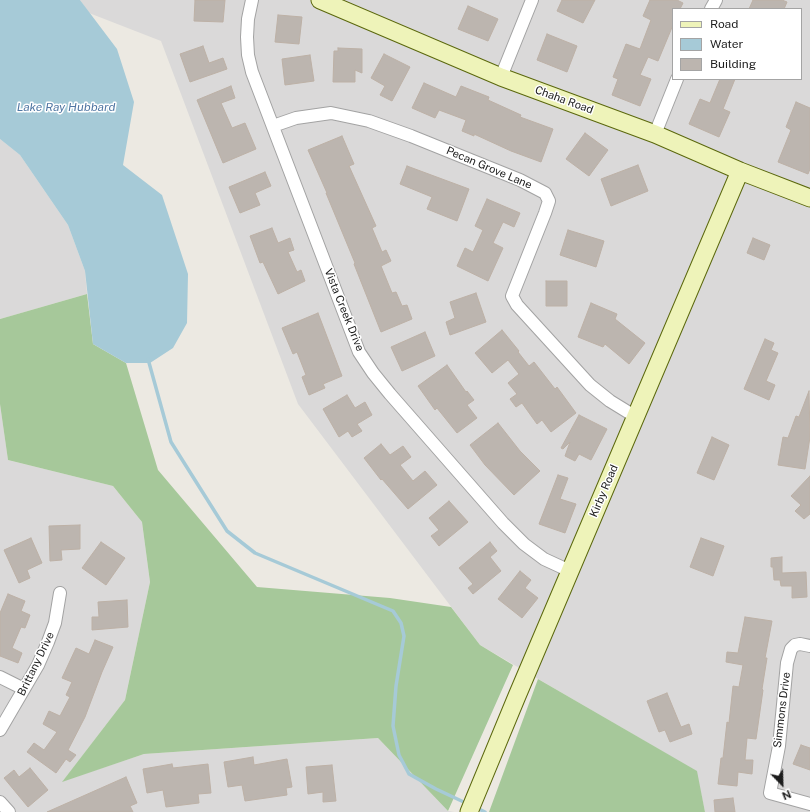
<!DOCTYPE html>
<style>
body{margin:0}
#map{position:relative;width:810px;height:812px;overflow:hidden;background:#ece9e2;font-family:"Public Sans",sans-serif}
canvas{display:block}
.legend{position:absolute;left:672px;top:8px;width:130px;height:72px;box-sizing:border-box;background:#fff;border:1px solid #a4a4a4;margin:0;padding:5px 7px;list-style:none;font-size:12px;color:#1c1c1c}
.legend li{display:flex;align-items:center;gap:8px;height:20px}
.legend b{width:20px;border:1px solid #a4a4a4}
.north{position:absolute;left:762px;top:764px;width:40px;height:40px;-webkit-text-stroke:3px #fff;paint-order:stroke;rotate:157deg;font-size:11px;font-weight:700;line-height:16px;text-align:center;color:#1c1c1c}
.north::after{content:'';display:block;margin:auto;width:14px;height:18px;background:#1c1c1c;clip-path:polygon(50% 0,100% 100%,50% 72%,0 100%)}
</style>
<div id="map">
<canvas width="810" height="812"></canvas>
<ul class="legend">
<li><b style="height:5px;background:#eef3b9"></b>Road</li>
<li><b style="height:11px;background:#a6cad7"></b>Water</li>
<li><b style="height:11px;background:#bcb5af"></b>Building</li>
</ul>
<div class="north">N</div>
</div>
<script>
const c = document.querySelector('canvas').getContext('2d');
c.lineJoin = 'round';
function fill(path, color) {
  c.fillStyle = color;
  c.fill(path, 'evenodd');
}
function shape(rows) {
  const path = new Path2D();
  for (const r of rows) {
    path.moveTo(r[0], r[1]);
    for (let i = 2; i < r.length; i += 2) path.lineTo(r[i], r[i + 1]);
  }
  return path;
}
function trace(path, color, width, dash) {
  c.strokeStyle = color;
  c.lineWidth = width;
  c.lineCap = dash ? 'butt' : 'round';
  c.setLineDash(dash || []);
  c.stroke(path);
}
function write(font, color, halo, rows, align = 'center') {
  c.font = font + ' "Public Sans",sans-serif';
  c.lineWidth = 3;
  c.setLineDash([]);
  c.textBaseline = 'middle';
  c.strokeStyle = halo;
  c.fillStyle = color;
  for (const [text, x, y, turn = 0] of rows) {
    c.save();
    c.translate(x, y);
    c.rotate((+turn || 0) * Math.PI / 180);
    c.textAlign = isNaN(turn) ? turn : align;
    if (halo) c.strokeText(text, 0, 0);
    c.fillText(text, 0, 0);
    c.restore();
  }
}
fill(shape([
 [80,0,810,0,810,812,705,812,696,771,480,645,298,404,161,41,89,13],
 [673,9,801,9,801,79,673,79],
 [0,139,20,155,68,225,85,271,87,294,0,319],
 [0,404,8,460,113,486,142,522,150,582,125,700,63,781,144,754,378,738,448,811,454,812,0,812]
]), '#dad9d9');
fill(shape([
 [87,294,93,344,126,363,158,470,257,587,390,598,451,607,480,645,513,665,448,811,378,738,144,754,62,782,125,700,150,582,142,522,113,486,8,460,0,404,0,319],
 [538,679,697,771,705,812,489,812]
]), '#a6c89a');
fill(shape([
 [0,0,80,0,117,49,134,102,123,165,162,195,188,274,187,323,173,348,150,363,126,363,93,344,85,271,68,225,20,155,0,139]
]), '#a6cad7');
trace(shape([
 [148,359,171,442,227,531,255,553,393,611,401,623,404,636,396,686,393,726,399,755,409,774,436,789,468,804],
 [475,807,485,812]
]), '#a6cad7', 3.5);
const building = shape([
 [195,0,225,0,223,22,194,21,195,0],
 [562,0,595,0,583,23,557,11,562,0],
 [650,0,677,0,683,3,680,9,673,9,673,25,658,61,648,57,640,75,651,79,640,106,612,95,618,79,613,77,626,44,640,49,651,20,643,16,650,0],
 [753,0,782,0,787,2,784,9,749,9,753,0],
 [468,6,498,19,488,41,458,29,468,6],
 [278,15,302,17,299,44,275,42,278,15],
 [547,34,577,46,567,72,537,60,547,34],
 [203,46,209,63,223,58,227,69,190,82,180,54,203,46],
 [338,48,362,49,362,73,355,70,355,82,333,82,334,51,338,51,338,48],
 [384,54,410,67,392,101,380,95,385,86,371,78,384,54],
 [310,55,314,81,285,85,282,59,310,55],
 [720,79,735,79,723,109,730,112,719,137,689,124,700,99,710,103,720,79],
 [424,83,456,97,461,86,489,97,488,100,521,115,520,117,553,129,541,162,511,151,474,134,474,136,462,131,466,120,439,110,435,118,412,108,424,83],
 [231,86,235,98,221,103,232,128,245,123,256,149,223,163,197,100,231,86],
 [796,102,810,108,810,169,808,174,778,162,791,130,786,127,796,102],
 [585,133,608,150,589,176,566,159,585,133],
 [342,136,354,164,349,166,376,226,372,228,382,252,386,250,391,261,381,266,392,293,396,292,402,306,407,305,412,319,381,332,354,264,355,263,326,193,327,193,308,150,342,136],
 [638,165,648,191,611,206,601,179,638,165],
 [407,166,469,189,457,221,427,209,432,197,400,184,407,166],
 [265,172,271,186,255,193,260,205,240,213,229,187,265,172],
 [487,199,520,213,514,227,503,222,493,243,503,248,488,281,457,266,465,248,473,252,483,230,475,226,487,199],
 [272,228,278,243,290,238,294,250,288,252,297,272,301,270,305,281,278,294,263,262,260,263,250,236,272,228],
 [568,230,604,241,596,267,560,255,568,230],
 [753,238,770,245,764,260,747,253,753,238],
 [546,281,567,281,567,306,546,306,546,281],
 [476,293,486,322,450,335,446,322,455,318,450,302,476,293],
 [591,303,617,314,615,319,645,343,629,364,605,344,603,347,578,337,591,303],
 [318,313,342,376,323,384,325,388,309,395,302,377,306,375,297,352,293,354,282,328,318,313],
 [502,330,519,351,518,352,529,366,534,362,555,389,557,387,576,413,551,432,542,420,537,424,522,403,516,407,510,399,517,394,508,383,519,374,508,360,492,373,475,353,502,330],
 [425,332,435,356,402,371,391,347,425,332],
 [765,339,774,343,771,350,778,353,766,381,775,385,769,400,744,389,765,339],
 [447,365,466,392,467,391,474,400,467,405,477,418,457,433,437,408,435,410,418,386,447,365],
 [809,391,810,437,805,469,778,465,783,437,788,438,796,416,799,417,809,391],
 [347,395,355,408,365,402,372,415,357,424,362,431,352,437,348,431,339,437,323,409,347,395],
 [579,415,607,429,591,460,579,454,575,461,565,456,570,442,563,449,561,448,579,415],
 [498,423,520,451,540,471,514,495,485,465,470,445,498,423],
 [712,437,729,445,714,480,697,473,712,437],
 [381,444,390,455,403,446,411,457,400,465,413,481,425,471,437,485,408,509,382,479,381,480,364,458,381,444],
 [558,475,568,478,560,499,576,504,565,533,539,524,558,475],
 [810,476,810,514,804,519,795,511,801,505,791,496,810,476],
 [449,501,468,522,439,546,431,536,439,530,429,518,449,501],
 [80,525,80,549,61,550,62,560,50,561,49,526,80,525],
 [31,538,42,563,27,570,30,578,19,583,4,550,31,538],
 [701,538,724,546,713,576,690,567,701,538],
 [101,542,125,558,106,585,82,568,101,542],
 [490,542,497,551,490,557,501,571,473,594,468,588,473,584,459,568,490,542],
 [782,557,782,573,806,572,807,597,792,598,792,586,781,586,780,580,774,580,773,567,771,567,771,558,782,557],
 [520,571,531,580,525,588,538,598,522,618,498,599,520,571],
 [8,594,25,601,21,611,30,615,25,628,21,627,12,648,22,653,18,663,0,656,0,613,8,594],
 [127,600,128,627,92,630,92,617,99,617,98,602,127,600],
 [745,617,772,621,765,658,767,658,762,689,763,690,756,739,747,738,745,760,753,760,752,774,738,772,737,786,718,784,721,758,723,758,727,722,729,723,733,686,739,687,743,665,726,662,727,652,738,653,745,617],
 [95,640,113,647,102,672,85,717,68,750,76,755,70,762,66,759,56,773,27,752,34,743,44,750,57,732,43,724,49,711,60,716,70,697,66,695,72,682,62,678,76,648,89,654,95,640],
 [667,693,681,727,689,724,692,734,670,742,665,730,659,732,647,701,667,693],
 [801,745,810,748,810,770,793,764,801,745],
 [253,757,254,765,287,759,292,787,286,788,287,795,245,801,242,785,228,787,224,762,253,757],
 [172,764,173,768,208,764,211,793,198,794,199,803,166,807,163,790,147,793,143,769,172,764],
 [332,765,336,801,323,802,323,792,308,794,306,767,332,765],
 [30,768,48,790,28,807,4,778,14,770,19,777,30,768],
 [126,777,137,803,130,806,133,812,47,812,126,777],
 [733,798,735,812,715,812,714,800,733,798]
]);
fill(building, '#bcb5af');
trace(building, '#bdb1a6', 1);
const street = shape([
 [252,0,248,19,247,37,248,55,252,72,359,352,373,373,390,394,503,523,524,544,544,559,570,571],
 [711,9,716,0],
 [501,77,532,0],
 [273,126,296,118,331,113,369,121,411,136,520,180,545,193,549,201,545,213,512,296,517,305,590,385,610,401,636,417],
 [655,134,677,79],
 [810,646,800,644,795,645,791,649,787,663,779,746,770,793,810,804],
 [0,677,24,689],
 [0,730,38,665,48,642,55,623,60,593],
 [0,802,9,812]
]);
const secondary = shape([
 [320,0,501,77,655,134,740,171,810,198],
 [469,812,517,696,740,171]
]);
trace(street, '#a3a3a3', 14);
trace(secondary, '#5b680d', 19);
trace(street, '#fff', 12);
trace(secondary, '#eef3b9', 17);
write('11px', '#1c1c1c', '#fff', [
 ["Chaha Road",564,100,20],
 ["Pecan Grove Lane",489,168,23],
 ["Vista Creek Drive",344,310,68],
 ["Kirby Road",604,491,-67],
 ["Brittany Drive",36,664,-64],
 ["Simmons Drive",782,710,-83]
]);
write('italic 12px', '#5177a3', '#fff', [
 ["Lake Ray Hubbard",66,107]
]);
</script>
